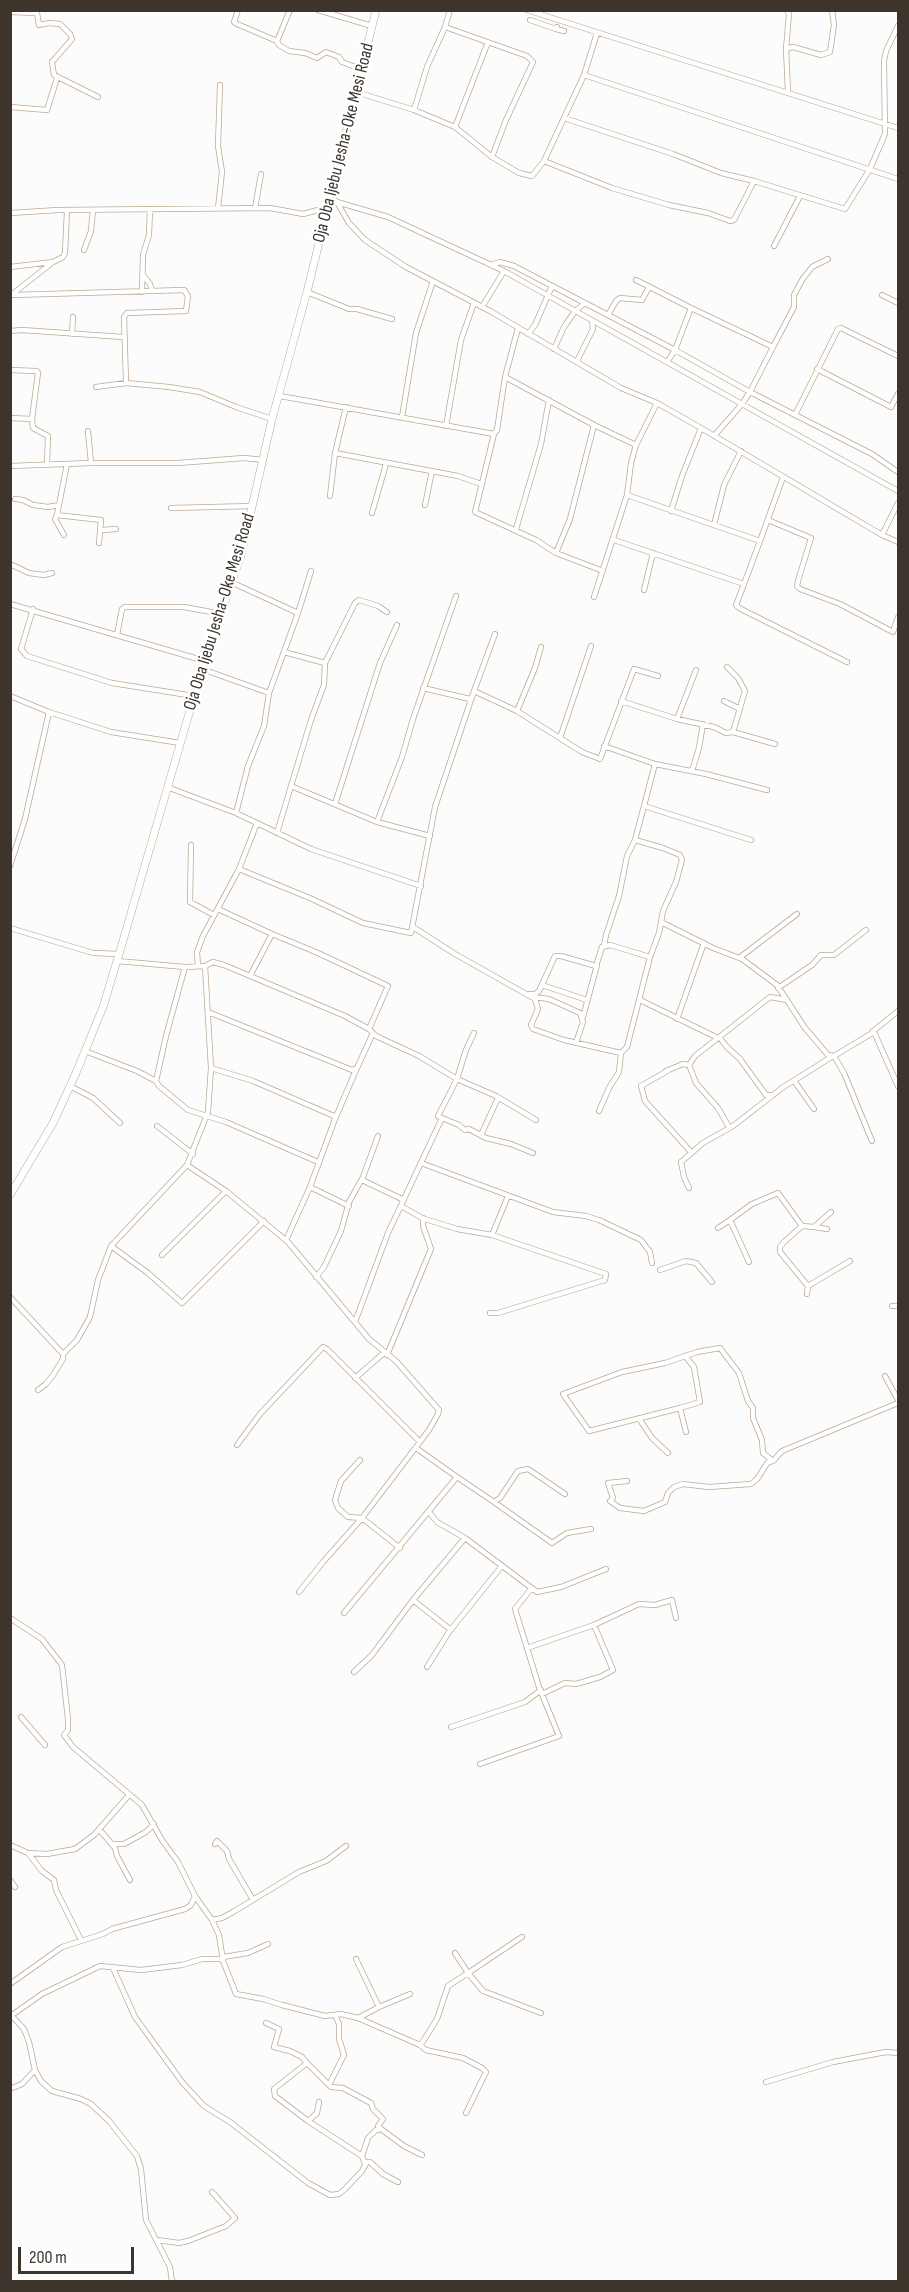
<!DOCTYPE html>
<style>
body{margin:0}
#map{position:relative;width:909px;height:2292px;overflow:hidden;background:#fcfcfc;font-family:"Sofia Sans Condensed",sans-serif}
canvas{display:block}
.frame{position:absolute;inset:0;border:12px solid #3d352c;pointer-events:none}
.scale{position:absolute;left:18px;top:2247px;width:116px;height:27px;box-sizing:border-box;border:3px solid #3d352c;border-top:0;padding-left:8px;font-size:18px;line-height:21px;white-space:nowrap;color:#3d352c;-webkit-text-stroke:4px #fff;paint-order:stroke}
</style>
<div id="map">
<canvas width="909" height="2292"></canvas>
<div class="frame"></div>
<div class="scale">200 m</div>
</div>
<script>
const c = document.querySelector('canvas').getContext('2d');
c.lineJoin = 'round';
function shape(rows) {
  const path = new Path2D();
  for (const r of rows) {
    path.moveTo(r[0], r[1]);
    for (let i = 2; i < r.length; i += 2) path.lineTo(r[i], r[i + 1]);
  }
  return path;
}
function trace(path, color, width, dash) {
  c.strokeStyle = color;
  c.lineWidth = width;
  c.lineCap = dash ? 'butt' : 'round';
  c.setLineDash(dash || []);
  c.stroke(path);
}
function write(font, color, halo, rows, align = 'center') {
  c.font = font + ' "Sofia Sans Condensed",sans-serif';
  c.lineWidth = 5;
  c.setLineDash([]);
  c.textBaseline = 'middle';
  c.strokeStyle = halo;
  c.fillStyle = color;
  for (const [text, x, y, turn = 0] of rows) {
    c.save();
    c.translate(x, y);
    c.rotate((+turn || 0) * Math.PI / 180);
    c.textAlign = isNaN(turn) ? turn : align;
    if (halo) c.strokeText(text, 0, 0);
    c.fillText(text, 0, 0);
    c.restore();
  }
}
const street = shape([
 [238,10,234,22,237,24,277,41],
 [290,10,277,41,279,45,289,51,305,53,317,58,326,52,339,57,342,62,361,69],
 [318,10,372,26],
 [527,10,898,128],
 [10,12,37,13,39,25,49,23,60,24,70,34,72,39,52,62,54,75,98,97],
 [530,20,556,29],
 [445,27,527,56,533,62,506,120,492,157],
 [557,27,556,29,564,31],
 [786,49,789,14,787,10],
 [584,75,898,179],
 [356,92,414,110,455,127,492,157,519,173,532,176,544,161,584,75,597,33],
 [788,92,786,49,793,47,821,55,830,52,834,25,832,10],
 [10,107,47,110,57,78],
 [414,110,427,67,445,27,450,10],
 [564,118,673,154,721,173,754,181],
 [455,127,488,42],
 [544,161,612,188,669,205,708,213,730,221,734,220,754,181,845,209,870,169,885,134,884,61,886,51,898,26],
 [331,197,337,202,349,223,365,240,406,267,490,311,621,388,657,403,701,428,882,535,898,542],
 [337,202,388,217,504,271,742,404,750,392,773,347,691,308,675,350,750,392,872,454,898,472],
 [218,208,222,172,218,146,220,85],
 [255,208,261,174],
 [10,213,58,210,270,208,303,214,329,207],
 [774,246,800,196],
 [84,250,91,231,93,210],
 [491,265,500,262,514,266,675,350,667,362],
 [10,267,53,262],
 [143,275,150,284,152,291],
 [636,280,691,308],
 [142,292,143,255,149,235,150,209],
 [307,292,349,309,357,309,392,319],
 [13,295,184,290,188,296,186,311,127,313,124,317,126,383],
 [882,295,898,303],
 [10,296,53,262,63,257,65,253,67,211],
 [482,307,504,271],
 [608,315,616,301,620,298,642,300,649,287],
 [518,328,505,377,497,430,494,434,475,512,536,540,556,553,603,571],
 [10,331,22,330,123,337],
 [72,334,73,317],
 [528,334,535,325,552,286],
 [773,347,794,307,794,295,802,280,812,267,828,259],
 [554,349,564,327,575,311,585,303],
 [577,361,593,329,592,321],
 [817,369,891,407,898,394],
 [10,370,37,371,38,373,32,419,33,428,48,436,47,464],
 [505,377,594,425,636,445],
 [96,387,126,383,169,387,200,392,236,407,272,419],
 [280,396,494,434],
 [346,407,335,453,458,476,481,484],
 [795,415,838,329,841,328,898,356],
 [402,417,416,333,433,281],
 [10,418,32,419],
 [446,426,461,340,474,303],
 [88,431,91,463],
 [714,436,742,404,898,491],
 [67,464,57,515,101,520,99,543],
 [10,466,91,463,178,463,244,458,264,460],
 [627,495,760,541,783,477],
 [330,496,335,453],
 [15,499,23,500,33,505,48,507,59,505],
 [425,505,432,471],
 [171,508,253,506],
 [671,511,682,476,701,428],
 [372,513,386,464],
 [57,515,55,519,64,535],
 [768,520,811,538,798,581,797,586,800,589,840,604,893,632,898,617],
 [714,525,724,485,741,451],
 [516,529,541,444,549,400],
 [102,530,116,529],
 [882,535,898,503],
 [614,540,744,584,760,541],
 [556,553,570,519,594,425],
 [10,564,29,573,44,575,52,573],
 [233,583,298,613,269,693,264,726,248,766,236,813],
 [744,584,736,605,739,608,847,662],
 [644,590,653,553],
 [594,597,627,495,631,463,636,445,657,403],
 [10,604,205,661],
 [33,609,21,649,27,656,112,683,194,696],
 [298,613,311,571],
 [117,635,122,609,125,607,184,607,222,614],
 [284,652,325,663],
 [727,667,738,678,745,691,733,732],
 [202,669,269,693],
 [423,688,470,699],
 [474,691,495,634],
 [10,696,49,712,111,732,180,743],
 [621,701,677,719,714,727,726,733,733,732,775,744],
 [724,701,740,709],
 [517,711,535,668,541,647],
 [677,719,696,670],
 [560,738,591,646],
 [604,746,655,764,706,774,767,790],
 [692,771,699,748,703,724],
 [291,786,311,720,324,685,325,663,355,603,359,600,378,606,387,612],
 [167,787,236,813,311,849,421,886],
 [335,804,380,663,397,625],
 [644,806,751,840],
 [377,822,402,757,413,719,456,596],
 [277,833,291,786,377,822,430,836],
 [191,845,190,902,214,915],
 [10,866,25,819,49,712],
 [239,869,312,899,363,923,411,933,435,807,474,691,517,711,582,752,600,759,634,669,658,676],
 [218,909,272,934],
 [661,922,713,948,742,959,769,979,777,985,805,1028,828,1055,834,1056,874,1032,898,1086],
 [413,927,455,954,535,999,538,1009,531,1025,533,1029,564,1040,621,1053,627,1047,650,957,659,933,663,911,676,882,682,860,680,855,663,848,635,840],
 [10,928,93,953,119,954],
 [604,946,606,935,619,896,627,856,635,840,655,764],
 [739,958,797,914],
 [117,961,185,967,205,966,213,962,224,965,345,1016,369,1029,376,1036,419,1056,457,1079,438,1116,442,1118,388,1233,355,1322],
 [198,966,197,952,203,936,239,869,257,823],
 [205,966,211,1068,208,1112,187,1165,226,1191,288,1242,369,1339,396,1361,439,1410,438,1414,429,1430,362,1518,400,1548],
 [250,976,272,934,318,953,388,986,369,1029],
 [542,985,587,1000],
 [778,988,812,965,821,955,834,955,866,930],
 [529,994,535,994,539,991,555,956,561,956,596,966,602,947,610,945,650,957],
 [534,997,549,999,580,1013,583,1022,576,1043],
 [640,1000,718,1038,770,997,787,1000],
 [208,1012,352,1070,357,1068,373,1033],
 [583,1017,597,965],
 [677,1019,704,943],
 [872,1032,898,1011],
 [474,1033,466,1050,457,1079,496,1096,536,1120],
 [720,1038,726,1046,740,1059,766,1095,773,1095],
 [85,1051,137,1071,156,1081,159,1086,188,1110,226,1122,318,1162],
 [834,1056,844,1073,872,1141],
 [689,1065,695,1056,718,1038],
 [211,1068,253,1081,334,1116,335,1119,310,1187,286,1240],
 [669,1070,641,1086,645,1101,691,1152],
 [666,1071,683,1064,689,1065,696,1083,718,1108,729,1127],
 [156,1081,166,1036,185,967],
 [795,1082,814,1109],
 [70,1086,93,1098,120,1123],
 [599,1111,609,1088,619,1072,621,1053],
 [442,1118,459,1125,465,1130,469,1129,486,1138,511,1144,533,1153],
 [335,1119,356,1070],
 [157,1126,193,1154],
 [481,1135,498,1098,501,1099],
 [421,1163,534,1205,553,1212,586,1216,599,1220,641,1240,650,1252,652,1263],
 [362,1180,404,1200],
 [310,1187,349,1206],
 [689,1188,684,1177,681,1162,703,1143,733,1126,782,1088,833,1056],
 [401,1206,422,1218,457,1229,492,1235,606,1274,605,1280,498,1313,490,1313],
 [730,1220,752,1204,778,1193,802,1226,784,1242,780,1247,780,1252,808,1286],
 [802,1226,814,1227,831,1212],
 [814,1227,827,1229],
 [718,1228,730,1220,749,1262],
 [492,1235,508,1196],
 [111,1246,148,1273,182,1303,264,1221],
 [162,1255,226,1191],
 [660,1270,686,1261,696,1263,712,1282],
 [316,1277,324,1267,341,1231,349,1202,363,1177,378,1136],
 [807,1294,808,1286,850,1261],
 [10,1297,63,1354,63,1359,53,1375,46,1384,38,1390],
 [892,1306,898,1306],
 [63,1354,77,1340,90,1317,98,1280,111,1246,187,1165],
 [387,1355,431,1249,423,1226,423,1218],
 [685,1356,694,1367,700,1402,680,1408,686,1432],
 [885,1376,898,1400],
 [355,1378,384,1353],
 [680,1408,589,1431,563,1394,622,1372,665,1363,697,1352,720,1348,739,1373,748,1401,753,1408,753,1418,762,1440,763,1453,773,1461],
 [640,1420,652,1438,668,1453],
 [237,1445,260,1414,323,1347,327,1349,420,1442],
 [457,1477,494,1502,500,1498,518,1471,528,1469,565,1494],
 [627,1481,608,1483,613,1498,610,1501,620,1508,644,1511,665,1502,668,1493,674,1487,683,1484,709,1487,751,1484,757,1479,768,1462,773,1461,782,1451,898,1403],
 [494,1502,552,1543,567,1533,591,1529],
 [429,1512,437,1522,465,1538,537,1592,561,1587,606,1569],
 [299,1592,323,1562,362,1518,348,1517,338,1508,335,1500,341,1481,360,1460],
 [413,1600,451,1630],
 [344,1613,457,1477,416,1448],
 [10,1618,42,1639,62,1665,68,1719,68,1730,64,1735,73,1747,142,1805,162,1840,178,1862,195,1896,191,1905,185,1909,112,1929,103,1934,62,1947,10,1984],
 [527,1648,594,1625,639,1604,655,1605,672,1600,676,1618],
 [427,1667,449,1632,501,1567],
 [354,1672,372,1655,413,1600,465,1538],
 [542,1694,565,1683,576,1684,600,1677,613,1670,594,1625],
 [21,1717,45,1745],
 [451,1727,525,1702,541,1690],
 [480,1764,559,1736,539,1687,515,1609,531,1589],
 [99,1829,115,1848,117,1856,130,1880],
 [113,1844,124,1844,146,1832,154,1824],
 [215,1844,217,1841,227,1851,229,1859,253,1900],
 [10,1845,28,1853,42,1871,54,1880,56,1890,81,1940],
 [28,1853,47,1854,75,1849,94,1835,129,1795],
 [10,1880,15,1887],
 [195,1896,212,1920,219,1935,223,1961],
 [212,1920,222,1918,233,1912,299,1872,326,1861,346,1846],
 [522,1937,468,1973,483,1991,541,2013],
 [223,1957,248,1953,268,1944],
 [356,1959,379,2007,358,2018],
 [113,1968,135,2017,182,2082,204,2106,230,2122,308,2183,330,2195,339,2194,345,2189,362,2171,367,2162,370,2162,383,2174,398,2182],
 [379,2007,410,1994],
 [10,2014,24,2029,29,2042,35,2070,41,2081,52,2091,81,2099,91,2104,109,2121,137,2156,141,2169,146,2220,170,2267,172,2282],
 [12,2015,42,1994,100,1966,141,1970,182,1965,202,1959,220,1959,223,1961,236,1994,263,1999,282,2005,325,2016,341,2014,358,2018,420,2045,424,2040,437,2019,448,1986,468,1973,455,1953],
 [266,2023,279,2029,274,2047,290,2051,302,2057,307,2063],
 [420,2045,426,2050,463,2058,482,2068,486,2072,466,2113],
 [766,2082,833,2062,886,2052,898,2053],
 [329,2085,344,2055,339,2039,339,2024,335,2015],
 [10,2089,22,2084,35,2070],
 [319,2102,317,2113,308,2121,275,2096,274,2089,307,2063,331,2087,343,2088,371,2103,373,2109,383,2119,378,2126,381,2129],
 [308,2121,362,2156],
 [365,2164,362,2156,368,2138,376,2130,381,2129,404,2146,422,2155],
 [157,2240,179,2243,188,2241,226,2226,235,2218,212,2192]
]);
const secondary = shape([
 [10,1195,53,1123,76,1073,103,1007,120,951,202,669,241,555,272,419,307,292,376,10]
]);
trace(street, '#bca992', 6);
trace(secondary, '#bca992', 8);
trace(street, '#fff', 4.5);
trace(secondary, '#fff', 7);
write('18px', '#3d352c', '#fff', [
 ["Oja Oba Ijebu Jesha-Oke Mesi Road",344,143,-76],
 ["Oja Oba Ijebu Jesha-Oke Mesi Road",220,612,-73]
]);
</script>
